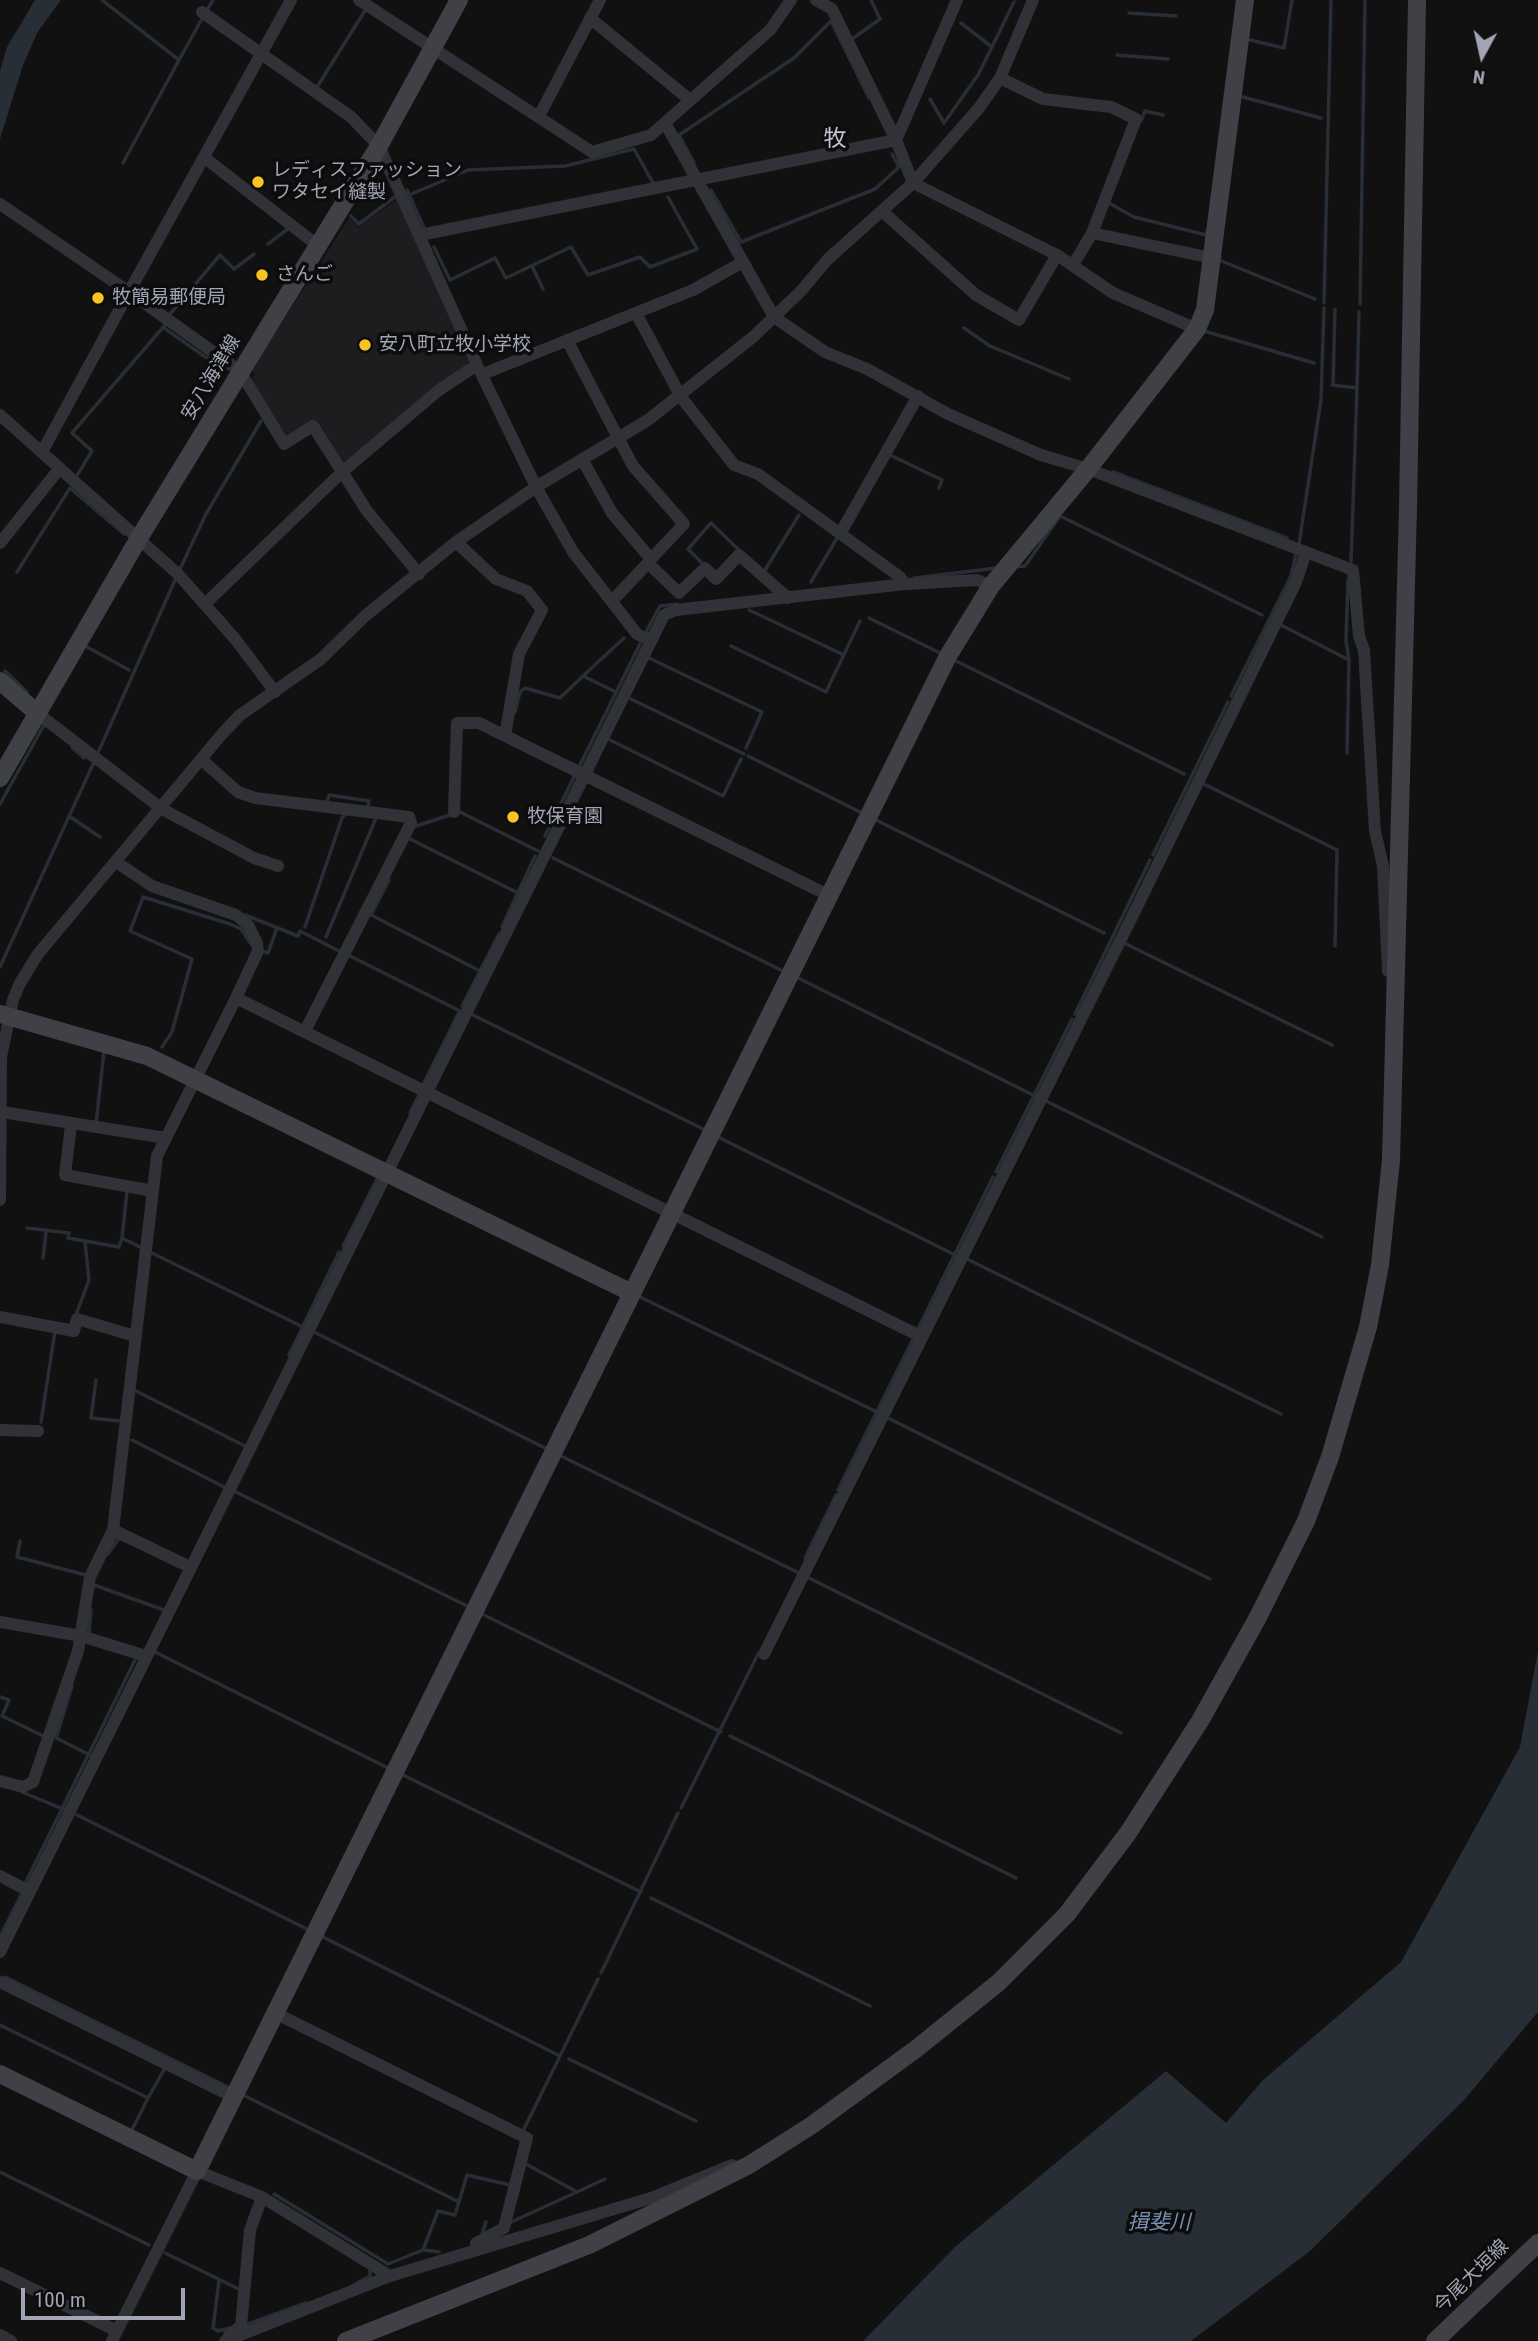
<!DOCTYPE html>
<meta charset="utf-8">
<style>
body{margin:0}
#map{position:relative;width:1538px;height:2341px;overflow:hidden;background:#111112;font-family:"Roboto Condensed",sans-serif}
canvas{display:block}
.north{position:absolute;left:1447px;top:21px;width:70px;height:70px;-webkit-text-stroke:5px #0c0c0d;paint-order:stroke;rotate:188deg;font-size:19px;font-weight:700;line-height:28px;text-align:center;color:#a1a5b4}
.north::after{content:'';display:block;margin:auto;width:24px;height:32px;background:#a1a5b4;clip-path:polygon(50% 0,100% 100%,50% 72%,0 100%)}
.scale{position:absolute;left:21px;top:2288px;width:164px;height:32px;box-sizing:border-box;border:4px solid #a1a5b4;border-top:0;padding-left:9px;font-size:21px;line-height:24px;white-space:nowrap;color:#a1a5b4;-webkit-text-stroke:5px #0c0c0d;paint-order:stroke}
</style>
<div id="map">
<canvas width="1538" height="2341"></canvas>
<div class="north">N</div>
<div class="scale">100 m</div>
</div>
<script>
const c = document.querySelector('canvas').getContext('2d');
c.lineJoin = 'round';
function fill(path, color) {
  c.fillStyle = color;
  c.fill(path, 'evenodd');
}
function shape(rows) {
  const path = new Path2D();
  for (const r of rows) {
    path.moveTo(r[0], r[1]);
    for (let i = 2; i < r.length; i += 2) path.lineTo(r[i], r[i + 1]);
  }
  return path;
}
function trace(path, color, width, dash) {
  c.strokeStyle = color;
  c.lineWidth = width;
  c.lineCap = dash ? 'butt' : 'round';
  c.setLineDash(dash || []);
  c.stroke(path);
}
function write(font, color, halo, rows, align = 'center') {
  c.font = font + ' "Roboto Condensed","Noto Sans JP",sans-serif';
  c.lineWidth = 7;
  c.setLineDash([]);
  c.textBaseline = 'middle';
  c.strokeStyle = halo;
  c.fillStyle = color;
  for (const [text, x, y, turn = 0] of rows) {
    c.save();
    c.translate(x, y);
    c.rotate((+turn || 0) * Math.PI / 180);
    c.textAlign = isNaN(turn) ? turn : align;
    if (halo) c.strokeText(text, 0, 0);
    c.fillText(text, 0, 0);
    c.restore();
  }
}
fill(shape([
 [397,199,469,363,344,464,314,421,289,436,284,436,252,379,255,375,252,369,349,218,359,227]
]), '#1d1d1f');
fill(shape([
 [35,0,61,0,37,33,23,65,0,139,0,71,7,47],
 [1538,1651,1538,2012,1464,2100,1310,2251,1191,2341,863,2341,956,2246,1166,2071,1226,2123,1263,2080,1401,1962,1520,1747]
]), '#272e36');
trace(shape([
 [102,0,179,60,203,17],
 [207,10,213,0],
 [1129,13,1176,16],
 [852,39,880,19,871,0],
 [1246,39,1284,48,1292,0],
 [992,47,1014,2],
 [1117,55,1168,59],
 [317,87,366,9],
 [1239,96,1321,118],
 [930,99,944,123,978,75,992,47,961,23],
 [1141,121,1145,111,1163,115],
 [123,163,179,60],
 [694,163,679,135,794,58,831,21,869,98],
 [407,190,424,228],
 [711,190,741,242,875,189,899,167,892,154],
 [409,195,468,170,565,166,634,149,653,183],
 [1109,203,1134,217,1206,235,1207,231],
 [351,216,359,224,396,196],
 [268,244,289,228],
 [434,247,450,280,495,258,506,278,571,247,588,275,640,257,650,267,697,249,668,197],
 [1220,257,1219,260,1315,299],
 [532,266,543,289],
 [1324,303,1331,0],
 [1360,304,1365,0],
 [170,314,220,255,234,269,254,254],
 [164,328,224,370],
 [964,328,990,346,1069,379],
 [1204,331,1314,363],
 [1332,385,1357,388,1351,562],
 [1333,385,1335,309],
 [1357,388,1359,312],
 [890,455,942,480,939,488],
 [1113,472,1287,538],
 [76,477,92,451,72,433,165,325],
 [1060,516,1262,615],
 [1299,544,1321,400,1324,308],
 [703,564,688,549,711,523,739,550],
 [1014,567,1025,566,1060,516],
 [180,569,206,514,261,421],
 [765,570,799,515],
 [17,572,70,488,124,534],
 [914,578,997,568],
 [811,582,837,538],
 [749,610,844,655],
 [869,618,942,654],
 [1279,624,1349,660,1346,641,1348,580],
 [646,632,660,606,677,604],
 [731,646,826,692,860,621],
 [87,647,129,670],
 [649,658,762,712,746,748],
 [954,660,1184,774],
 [5,671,27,692],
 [583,676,624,638],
 [1231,696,1291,576,1296,554],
 [631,699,744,754],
 [515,712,520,692,525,688,560,698,583,676,616,692],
 [608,739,723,796,741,759],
 [72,747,84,758],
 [1347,753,1349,660],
 [97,755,176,578],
 [748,756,860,812],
 [579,767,640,644],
 [1202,783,1337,850,1335,946],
 [327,802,329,795,369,801,368,807],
 [0,804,44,725,48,726],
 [458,811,538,851],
 [69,816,100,837],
 [874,819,1104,933],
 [416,826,450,815],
 [545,836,575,775],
 [410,839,518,893],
 [1153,855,1228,702],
 [553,858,781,970],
 [389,880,371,915,480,971],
 [245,915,298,936,300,931,341,952],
 [305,927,342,818,346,814],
 [502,927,535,856],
 [326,937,376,818],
 [1124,943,1332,1045],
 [262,951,268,953,277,928],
 [350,956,460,1011],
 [0,967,94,762],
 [796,977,1035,1096],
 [462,1006,499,934],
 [1075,1014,1150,860],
 [473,1015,703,1129],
 [162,1047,172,1032,192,959,130,931,143,897,230,924,241,929,251,944],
 [423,1085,459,1012],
 [1046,1101,1322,1237],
 [410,1113,419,1095],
 [96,1124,104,1051],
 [716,1136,955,1255],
 [996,1172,1072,1019],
 [127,1191,122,1238,140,1247],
 [27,1228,69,1233,68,1238,119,1247,122,1238],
 [343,1246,377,1179],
 [152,1253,303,1327],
 [43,1258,46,1232],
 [967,1259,1281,1414],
 [638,1296,877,1412],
 [77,1312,89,1280,85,1242],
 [917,1331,993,1177],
 [316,1333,545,1448],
 [289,1355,339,1252],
 [96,1380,91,1418,120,1421],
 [136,1391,245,1446],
 [888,1418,1210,1579],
 [41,1422,55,1331],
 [132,1440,224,1487],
 [559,1455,799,1573],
 [838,1490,914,1337],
 [236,1492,467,1606],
 [20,1541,17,1557,86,1575],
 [108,1554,119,1538],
 [805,1558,836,1495],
 [809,1578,1121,1733],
 [94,1587,94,1585,164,1610],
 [482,1614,721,1732],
 [89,1634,91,1609],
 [155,1652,390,1769],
 [72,1686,56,1738,90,1755],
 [0,1697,9,1700,2,1716,45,1737],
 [730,1736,1016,1878],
 [401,1774,641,1892],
 [22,1792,63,1809],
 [681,1808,758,1654],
 [77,1815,307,1929],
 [25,1884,136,1658],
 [651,1898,870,2006],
 [321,1936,560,2056],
 [0,1937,21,1895],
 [601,1973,678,1813],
 [5,1977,230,2088],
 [0,2025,148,2098,165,2068],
 [569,2059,696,2121],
 [243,2095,459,2202],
 [131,2132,148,2098],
 [522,2133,598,1979],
 [0,2172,149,2245],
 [577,2192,605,2179],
 [274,2194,388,2264,423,2250,438,2211,455,2215,467,2175,510,2185],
 [509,2223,577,2192,526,2164],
 [482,2234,486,2222],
 [424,2250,439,2252],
 [165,2253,241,2290],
 [219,2281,213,2328,218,2331,230,2328],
 [352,2286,370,2276,370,2269],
 [245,2325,306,2303]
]), '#272e36', 3.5);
trace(shape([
 [291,0,129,292,240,371,284,444,313,426,367,511,419,574],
 [359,0,592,152,651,135,770,30,791,0],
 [816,0,832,9,896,140,913,183,1057,255,1113,293,1197,329],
 [202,12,351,117,379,146,477,365,536,487,573,552,637,634,649,640],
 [590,18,690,100],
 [1000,78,1043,99,1111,107,1136,119,1092,233,1073,265],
 [539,116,600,0],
 [665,123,774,317,825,352,867,369,948,414,1041,455,1088,469,1353,570,1359,636,1364,650,1375,831,1383,866,1388,971],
 [205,158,317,245],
 [0,204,129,292,42,452],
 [883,212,976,295,1019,320,1057,255],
 [1092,233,1212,258],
 [420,235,896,140,957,0],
 [636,313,681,397,734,465,758,474,900,577,905,584],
 [567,340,633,466,684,524,651,559],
 [483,374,693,290,741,263],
 [0,415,178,574,236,640,275,692],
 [582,459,612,513,651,559,648,563],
 [840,534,918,396],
 [456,542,496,579,527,591,542,610,519,654,505,736],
 [0,543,60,468],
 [612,601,648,563,679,593,705,568,716,579,739,555,788,598],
 [205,604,341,473,439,390,477,365],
 [36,712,162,809,254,858,278,866],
 [202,760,238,792,255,798,409,817,411,823,305,1031],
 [454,812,457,723,479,723,828,895],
 [116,862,152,886,236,915,248,925,257,943,258,951,236,998,157,1156,113,1530,190,1567],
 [236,998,922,1337],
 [2,1112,166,1138],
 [71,1125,65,1175,153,1191],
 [0,1200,1,1057,13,1000,20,983,38,954,222,734,240,715,321,659,365,616,456,542,536,487,648,420,753,337,801,291,828,259,913,183,979,108,1000,78,1033,0],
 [0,1317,74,1331,77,1319,135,1336],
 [0,1430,38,1431],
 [0,1622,81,1636,146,1656],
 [764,1654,1131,919,1296,582,1306,552],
 [0,1781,23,1787,33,1782,78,1651,90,1577,113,1530],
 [0,1876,29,1891],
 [0,1952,664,615,676,610,905,584,977,580,991,586],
 [0,1982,234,2097],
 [275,2013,527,2138,504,2228,476,2243],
 [0,2273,117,2331],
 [0,2335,11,2341],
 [229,2335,241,2326,250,2230,262,2197],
 [112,2341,197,2171,262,2197,390,2276],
 [225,2341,390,2276,651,2198,732,2165]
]), '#313237', 12);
trace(shape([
 [0,681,36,712],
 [0,778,139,538,379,146,459,0],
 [0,1014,147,1056,630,1292],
 [0,2074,197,2171,948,656,991,586,1088,469,1197,329,1205,310,1245,0],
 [346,2341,589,2245,749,2165,812,2125,916,2049,998,1983,1067,1914,1128,1833,1200,1721,1257,1619,1306,1521,1330,1457,1368,1327,1380,1265,1391,1160,1408,507,1417,0],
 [1435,2341,1538,2243]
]), '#3f4147', 18);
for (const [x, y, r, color] of [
 [258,182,7,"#f9c322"],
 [262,275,7,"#f9c322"],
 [98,298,7,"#f9c322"],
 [365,345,7,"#f9c322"],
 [513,817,7,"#f9c322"]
]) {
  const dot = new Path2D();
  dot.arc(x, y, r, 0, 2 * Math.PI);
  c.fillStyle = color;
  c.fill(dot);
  trace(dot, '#0c0c0d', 2.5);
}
write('19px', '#a1a5b4', '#0c0c0d', [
 ["レディスファッション",272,171],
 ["ワタセイ縫製",272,193],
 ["さんご",276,275],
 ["牧簡易郵便局",112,298],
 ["安八町立牧小学校",379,345],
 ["牧保育園",527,817]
], 'left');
write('19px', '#a1a5b4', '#0c0c0d', [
 ["安八海津線",212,378,-59],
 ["今尾大垣線",1472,2277,-44]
]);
write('italic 21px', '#7690b1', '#0c0c0d', [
 ["揖斐川",1159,2224]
]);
write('23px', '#c2c5cf', '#0c0c0d', [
 ["牧",835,140]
]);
</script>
